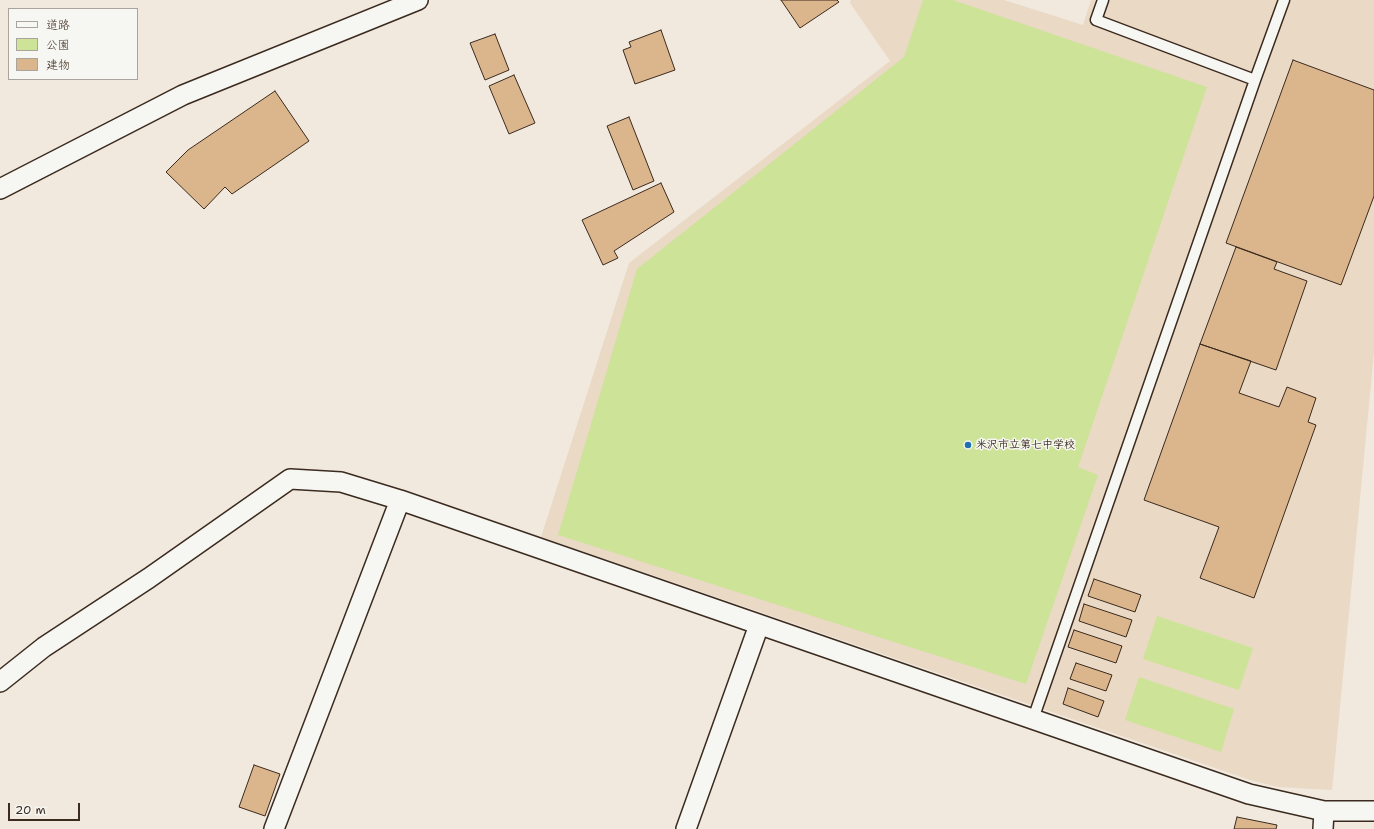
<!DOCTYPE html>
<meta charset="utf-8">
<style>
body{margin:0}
#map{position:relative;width:1374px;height:829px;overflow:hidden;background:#f1e9de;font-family:"Shantell Sans","Klee One",sans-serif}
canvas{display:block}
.legend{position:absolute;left:8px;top:8px;width:130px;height:72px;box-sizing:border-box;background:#f6f6f2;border:1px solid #aba49d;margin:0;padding:5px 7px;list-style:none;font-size:12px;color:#3b2a1e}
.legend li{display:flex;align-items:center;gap:8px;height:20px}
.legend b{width:20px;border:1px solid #aba49d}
.scale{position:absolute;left:8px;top:803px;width:72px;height:18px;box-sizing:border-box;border:2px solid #3b2a1e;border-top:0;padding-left:5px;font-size:12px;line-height:14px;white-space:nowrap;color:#3b2a1e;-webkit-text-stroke:3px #f6f6f2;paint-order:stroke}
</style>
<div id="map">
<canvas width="1374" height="829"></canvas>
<ul class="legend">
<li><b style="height:5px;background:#f6f6f2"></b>道路</li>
<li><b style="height:11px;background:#cde398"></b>公園</li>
<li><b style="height:11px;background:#dbb58c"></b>建物</li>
</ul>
<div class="scale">20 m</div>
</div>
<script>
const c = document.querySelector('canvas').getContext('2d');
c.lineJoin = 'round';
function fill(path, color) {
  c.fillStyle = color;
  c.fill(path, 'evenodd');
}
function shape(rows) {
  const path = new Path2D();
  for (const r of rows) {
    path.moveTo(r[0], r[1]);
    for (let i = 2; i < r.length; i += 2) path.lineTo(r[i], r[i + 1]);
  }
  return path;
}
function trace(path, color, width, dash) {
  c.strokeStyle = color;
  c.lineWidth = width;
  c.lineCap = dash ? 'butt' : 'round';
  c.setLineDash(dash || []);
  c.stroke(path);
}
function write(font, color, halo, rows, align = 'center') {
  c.font = font + ' "Shantell Sans","Klee One",sans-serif';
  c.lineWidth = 3;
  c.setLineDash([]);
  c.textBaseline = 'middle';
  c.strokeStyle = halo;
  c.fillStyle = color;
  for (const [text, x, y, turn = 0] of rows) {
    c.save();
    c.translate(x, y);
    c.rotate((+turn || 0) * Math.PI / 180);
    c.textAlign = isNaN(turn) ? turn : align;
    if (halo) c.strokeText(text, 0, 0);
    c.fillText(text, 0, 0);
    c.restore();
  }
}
fill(shape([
 [851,0,1004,0,1083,25,1091,0,1374,0,1374,353,1332,790,1277,787,1250,780,541,537,629,263,890,61,850,3]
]), '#ead9c5');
fill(shape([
 [923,0,953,0,1207,87,1078,467,1098,475,1026,684,558,535,637,269,904,57],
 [1157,616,1253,648,1239,690,1143,659],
 [1139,677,1234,709,1221,752,1125,720]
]), '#cde398');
const building = shape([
 [781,0,837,0,839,2,800,28,781,0],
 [661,30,675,70,635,84,623,50,631,47,629,42,661,30],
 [495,34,509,70,485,80,470,43,495,34],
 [1293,60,1374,90,1374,196,1341,285,1226,243,1293,60],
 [514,75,535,123,509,134,489,86,514,75],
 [275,91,309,141,232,194,225,187,204,209,166,172,188,150,275,91],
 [629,117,654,181,633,190,607,126,629,117],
 [661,183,674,212,614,251,618,258,603,265,582,220,661,183],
 [1236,247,1277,262,1274,269,1307,281,1276,370,1200,344,1236,247],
 [1200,344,1251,361,1239,393,1279,407,1287,387,1316,398,1308,422,1316,425,1254,598,1200,578,1219,527,1144,500,1200,344],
 [1094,579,1141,595,1135,612,1088,596,1094,579],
 [1084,604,1132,620,1126,637,1079,621,1084,604],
 [1074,630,1122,646,1116,663,1068,647,1074,630],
 [1076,663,1112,675,1106,691,1070,679,1076,663],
 [1068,688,1104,701,1098,717,1063,704,1068,688],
 [254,765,280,774,265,816,239,807,254,765],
 [1237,817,1277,825,1276,829,1234,829,1237,817]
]);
fill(building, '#dbb58c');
trace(building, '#3b2a1e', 1);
const service = shape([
 [1103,0,1096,20,1255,80,1284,0],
 [1033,719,1255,80]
]);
const minor = shape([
 [0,189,183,95,418,0],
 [0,682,44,647,149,578,290,479,341,482,400,500,1249,794,1324,811,1374,811],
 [274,829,400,500],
 [686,829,759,625],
 [1323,829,1324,811]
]);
trace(service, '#3b2a1e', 13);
trace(minor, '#3b2a1e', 22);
trace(service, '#f6f6f2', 10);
trace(minor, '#f6f6f2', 19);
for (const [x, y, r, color] of [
 [968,445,4,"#1f6fb2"]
]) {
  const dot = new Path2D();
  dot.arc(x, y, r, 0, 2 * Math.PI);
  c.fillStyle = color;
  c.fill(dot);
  trace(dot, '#f6f6f2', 1.5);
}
write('bold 11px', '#3b2a1e', '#f6f6f2', [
 ["米沢市立第七中学校",976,445]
], 'left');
</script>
